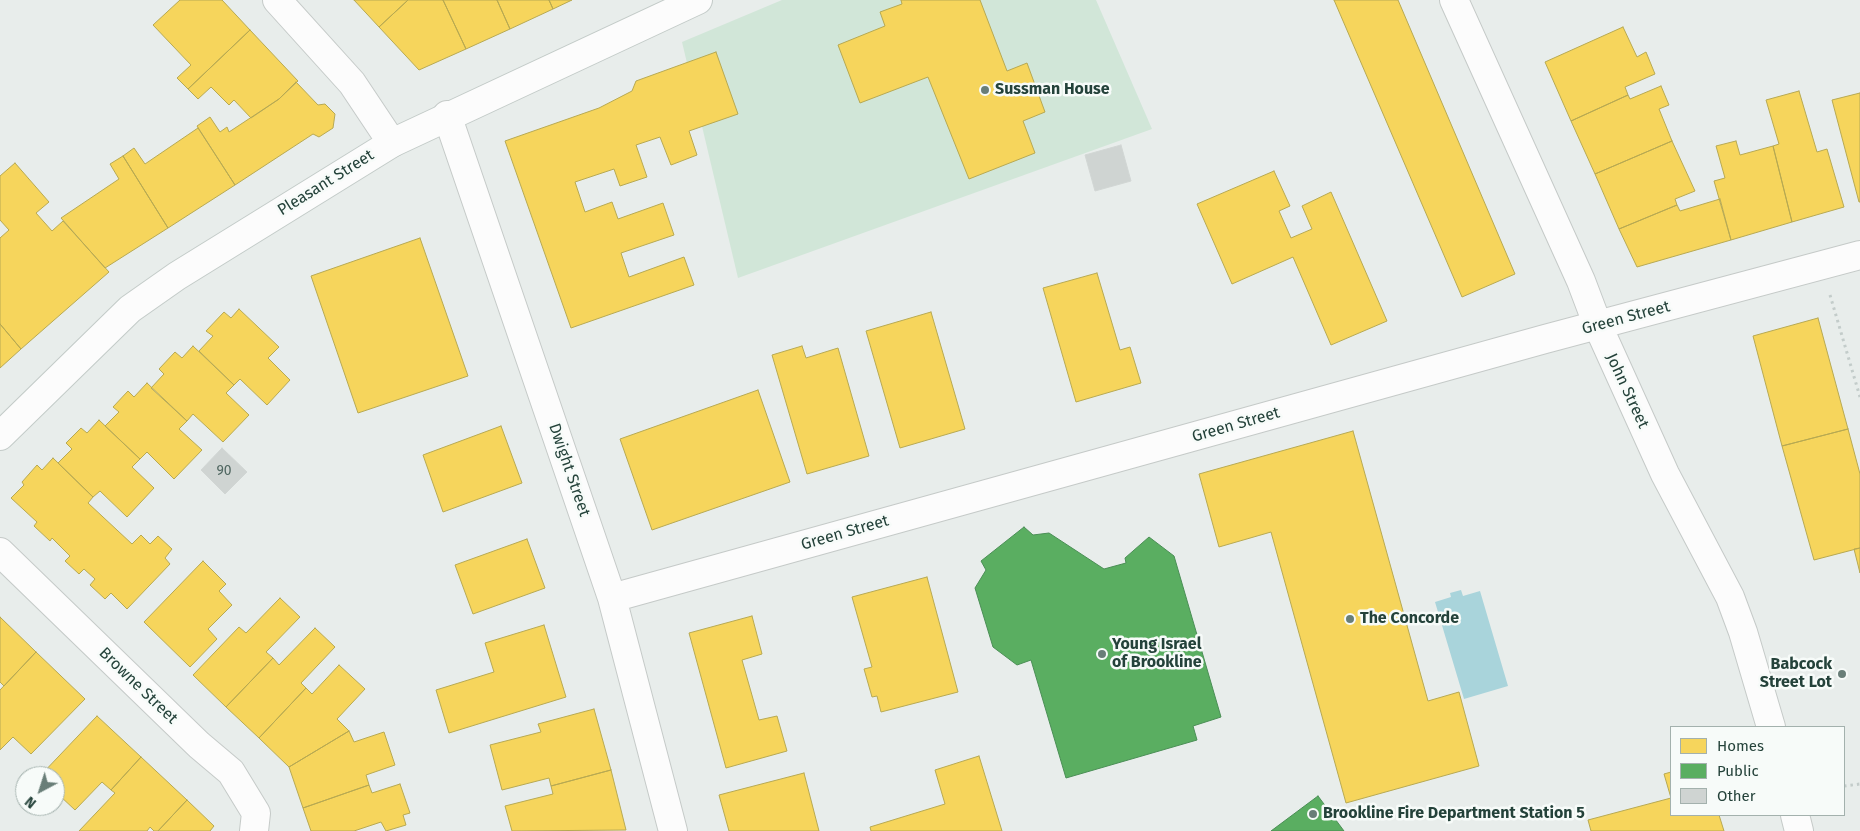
<!DOCTYPE html>
<style>
body{margin:0}
#map{position:relative;width:1860px;height:831px;overflow:hidden;background:#e8edeb;font-family:"Fira Sans",sans-serif}
canvas{display:block}
.legend{position:absolute;left:1670px;top:726px;width:175px;height:90px;box-sizing:border-box;background:#f7fbf9;border:1px solid #a3b1ad;margin:0;padding:6px 9px;list-style:none;font-size:15px;color:#24423a}
.legend li{display:flex;align-items:center;gap:10px;height:25px}
.legend b{width:25px;border:1px solid #a3b1ad}
.north{position:absolute;left:15px;top:766px;width:50px;height:50px;box-sizing:border-box;background:#f7fbf9;border:1px solid #a3b1ad;border-radius:50%;rotate:220deg;font-size:14px;font-weight:700;line-height:20px;text-align:center;color:#24423a}
.north::after{content:'';display:block;margin:auto;width:18px;height:22px;background:#697e78;clip-path:polygon(50% 0,100% 100%,50% 72%,0 100%)}
</style>
<div id="map">
<canvas width="1860" height="831"></canvas>
<ul class="legend">
<li><b style="height:14px;background:#f6d55c"></b>Homes</li>
<li><b style="height:14px;background:#5aae61"></b>Public</li>
<li><b style="height:14px;background:#cfd4d2"></b>Other</li>
</ul>
<div class="north">N</div>
</div>
<script>
const c = document.querySelector('canvas').getContext('2d');
c.lineJoin = 'round';
function fill(path, color) {
  c.fillStyle = color;
  c.fill(path, 'evenodd');
}
function shape(rows) {
  const path = new Path2D();
  for (const r of rows) {
    path.moveTo(r[0], r[1]);
    for (let i = 2; i < r.length; i += 2) path.lineTo(r[i], r[i + 1]);
  }
  return path;
}
function trace(path, color, width, dash) {
  c.strokeStyle = color;
  c.lineWidth = width;
  c.lineCap = dash ? 'butt' : 'round';
  c.setLineDash(dash || []);
  c.stroke(path);
}
function write(font, color, halo, rows, align = 'center') {
  c.font = font + ' "Fira Sans",sans-serif';
  c.lineWidth = 5;
  c.setLineDash([]);
  c.textBaseline = 'middle';
  c.strokeStyle = halo;
  c.fillStyle = color;
  for (const [text, x, y, turn = 0] of rows) {
    c.save();
    c.translate(x, y);
    c.rotate((+turn || 0) * Math.PI / 180);
    c.textAlign = isNaN(turn) ? turn : align;
    if (halo) c.strokeText(text, 0, 0);
    c.fillText(text, 0, 0);
    c.restore();
  }
}
fill(shape([
 [782,0,1096,0,1152,129,738,278,682,42]
]), '#d1e6d8');
fill(shape([
 [1461,590,1463,596,1480,591,1508,686,1464,699,1435,602,1451,597,1450,593]
]), '#a9d4db');
const homes = shape([
 [180,0,222,0,250,30,188,89,177,78,191,65,153,25,180,0],
 [354,0,408,0,379,27,354,0],
 [408,0,443,0,466,49,419,70,379,27,408,0],
 [443,0,497,0,510,29,466,49,443,0],
 [497,0,549,0,553,9,510,29,497,0],
 [549,0,572,0,553,9,549,0],
 [901,0,980,0,1007,71,1027,63,1045,112,1023,121,1035,153,969,179,928,77,860,103,838,45,885,26,880,12,902,4,901,0],
 [1334,0,1398,0,1515,274,1462,297,1334,0],
 [1623,27,1637,57,1646,52,1655,74,1625,87,1628,95,1571,121,1545,62,1623,27],
 [250,30,298,81,279,99,251,118,234,100,229,105,211,87,198,99,188,89,250,30],
 [716,52,738,114,689,131,697,155,671,165,660,137,636,145,647,177,620,186,614,169,575,182,585,212,612,202,618,219,663,203,674,235,621,253,629,277,684,257,694,285,571,328,505,141,599,108,632,91,636,81,716,52],
 [296,82,318,105,325,104,335,114,333,128,319,137,313,134,235,185,197,126,210,117,220,132,227,127,229,132,279,99,296,82],
 [1661,86,1669,105,1659,109,1672,141,1595,174,1571,121,1628,95,1630,99,1661,86],
 [1799,91,1817,152,1827,149,1844,207,1792,222,1773,146,1779,144,1766,100,1799,91],
 [1860,93,1860,202,1859,202,1832,100,1860,93],
 [198,128,235,185,168,228,123,156,134,148,145,164,198,128],
 [1672,141,1695,191,1675,199,1677,205,1619,229,1595,174,1672,141],
 [1736,141,1740,155,1773,146,1792,222,1731,240,1714,181,1725,178,1716,146,1736,141],
 [123,156,168,228,105,268,61,218,119,179,110,164,123,156],
 [15,163,49,202,36,213,52,231,63,221,109,272,21,349,0,324,0,238,9,230,0,220,0,176,15,163],
 [1274,171,1290,206,1279,211,1291,238,1312,229,1302,206,1331,192,1387,321,1331,345,1293,257,1232,284,1197,204,1274,171],
 [1720,199,1731,240,1637,267,1619,229,1677,205,1680,211,1720,199],
 [420,238,468,376,358,413,311,276,420,238],
 [1097,273,1120,350,1130,347,1141,383,1076,402,1043,288,1097,273],
 [239,309,279,347,268,358,290,380,267,405,240,379,234,385,199,351,213,336,206,331,224,312,231,318,239,309],
 [931,312,965,429,900,448,866,331,931,312],
 [1818,318,1848,429,1782,446,1753,336,1818,318],
 [0,324,21,349,0,368,0,324],
 [193,346,234,385,226,393,249,415,223,442,193,414,187,421,151,388,164,374,159,369,175,352,182,358,193,346],
 [802,346,806,358,838,348,869,456,807,474,772,355,802,346],
 [147,383,187,421,179,429,202,450,174,479,147,452,140,459,105,426,119,412,113,407,128,391,134,397,147,383],
 [758,390,790,482,652,530,620,439,758,390],
 [99,420,140,459,132,467,154,488,127,517,100,491,93,497,58,463,72,449,66,443,81,428,87,433,99,420],
 [501,426,522,483,443,512,423,455,501,426],
 [1848,429,1860,474,1860,548,1814,560,1782,446,1848,429],
 [1353,431,1428,701,1459,692,1479,766,1346,803,1271,532,1219,547,1199,474,1353,431],
 [53,458,93,497,88,503,132,544,141,535,150,544,158,536,172,549,165,558,170,564,127,609,111,593,105,599,90,585,95,579,84,569,79,574,65,561,70,556,52,538,50,541,34,526,37,522,11,498,24,485,22,482,37,465,42,470,53,458],
 [527,539,545,588,473,614,455,565,527,539],
 [1860,548,1860,573,1854,549,1860,548],
 [203,561,226,584,219,591,232,605,208,629,217,639,190,667,144,622,203,561],
 [927,577,958,692,881,712,877,696,872,697,864,669,872,667,852,597,927,577],
 [280,598,300,617,266,652,273,658,226,707,193,675,239,627,246,633,280,598],
 [752,616,762,654,742,660,759,720,777,716,787,751,726,768,689,633,752,616],
 [0,617,36,652,4,686,0,682,0,617],
 [544,625,566,697,449,733,436,690,494,672,485,643,544,625],
 [315,628,335,647,301,683,306,688,259,738,226,707,273,658,279,665,315,628],
 [36,652,85,699,31,754,13,737,0,750,0,690,36,652],
 [339,665,365,689,337,719,349,731,289,767,259,738,306,688,312,694,339,665],
 [594,709,611,770,551,786,549,778,502,790,490,745,541,732,538,724,594,709],
 [97,716,141,757,111,790,102,782,75,810,59,795,55,800,55,776,40,776,97,716],
 [349,731,354,742,384,732,395,765,366,775,369,785,303,808,289,767,349,731],
 [979,756,1002,831,871,831,870,827,945,804,935,770,979,756],
 [141,757,187,800,158,831,154,831,150,827,147,831,79,831,115,793,111,790,141,757],
 [611,770,626,830,512,831,505,806,553,794,551,786,611,770],
 [1671,772,1671,815,1719,815,1724,831,1591,831,1588,820,1671,798,1664,774,1671,772],
 [804,773,819,831,729,831,719,795,804,773],
 [400,784,410,813,403,815,406,825,386,831,381,822,354,831,311,831,303,808,369,785,372,793,400,784],
 [187,800,214,826,210,831,158,831,187,800]
]);
fill(homes, '#f6d55c');
trace(homes, '#b7a952', 1);
const public = shape([
 [1024,527,1033,535,1049,533,1104,569,1126,563,1125,558,1149,537,1174,556,1221,717,1193,726,1197,740,1066,778,1031,660,1017,665,993,647,975,588,986,570,981,561,1024,527],
 [1318,796,1344,831,1271,831,1318,796]
]);
fill(public, '#5aae61');
trace(public, '#4a8e55', 1);
const building = shape([
 [1121,145,1131,181,1095,191,1085,155,1121,145],
 [222,448,247,472,225,494,201,470,222,448]
]);
fill(building, '#cfd4d2');
trace(building, '#d1d6d4', 1);
const street = shape([
 [277,0,352,83,392,143],
 [1454,0,1581,281,1598,326,1665,474,1730,597,1743,632,1771,727],
 [447,115,612,598,673,831],
 [0,552,199,745,231,772,256,813,254,831],
 [612,598,1545,339,1860,255],
 [1795,815,1799,831]
]);
const secondary = shape([
 [0,436,130,309,177,276,392,143,698,0]
]);
trace(street, '#c5cac8', 30);
trace(secondary, '#c3cbc8', 30);
trace(shape([
 [1830,295,1860,397],
 [1844,786,1860,784]
]), '#c3ccca', 3, [2.5, 4]);
trace(street, '#fcfcfc', 28);
trace(secondary, '#fcfcfc', 28);
for (const [x, y, r, color] of [
 [985,90,5,"#697e78"],
 [1350,619,5,"#697e78"],
 [1102,654,5,"#697e78"],
 [1842,674,5,"#697e78"],
 [1313,814,5,"#697e78"]
]) {
  const dot = new Path2D();
  dot.arc(x, y, r, 0, 2 * Math.PI);
  c.fillStyle = color;
  c.fill(dot);
  trace(dot, '#f7fbf9', 2);
}
write('14px', '#506761', null, [
 ["90",224,471]
]);
write('bold 16px', '#24423a', '#f7fbf9', [
 ["Sussman House",995,90],
 ["The Concorde",1360,619],
 ["Young Israel",1112,645],
 ["of Brookline",1112,663],
 ["Babcock",1832,665,"right"],
 ["Street Lot",1832,683,"right"],
 ["Brookline Fire Department Station 5",1323,814]
], 'left');
write('16px', '#24423a', '#f7fbf9', [
 ["Pleasant Street",326,183,-32],
 ["Green Street",1626,318,-15],
 ["John Street",1627,391,65],
 ["Green Street",1236,425,-16],
 ["Dwight Street",569,470,71],
 ["Green Street",845,533,-16],
 ["Browne Street",138,686,44]
]);
</script>
